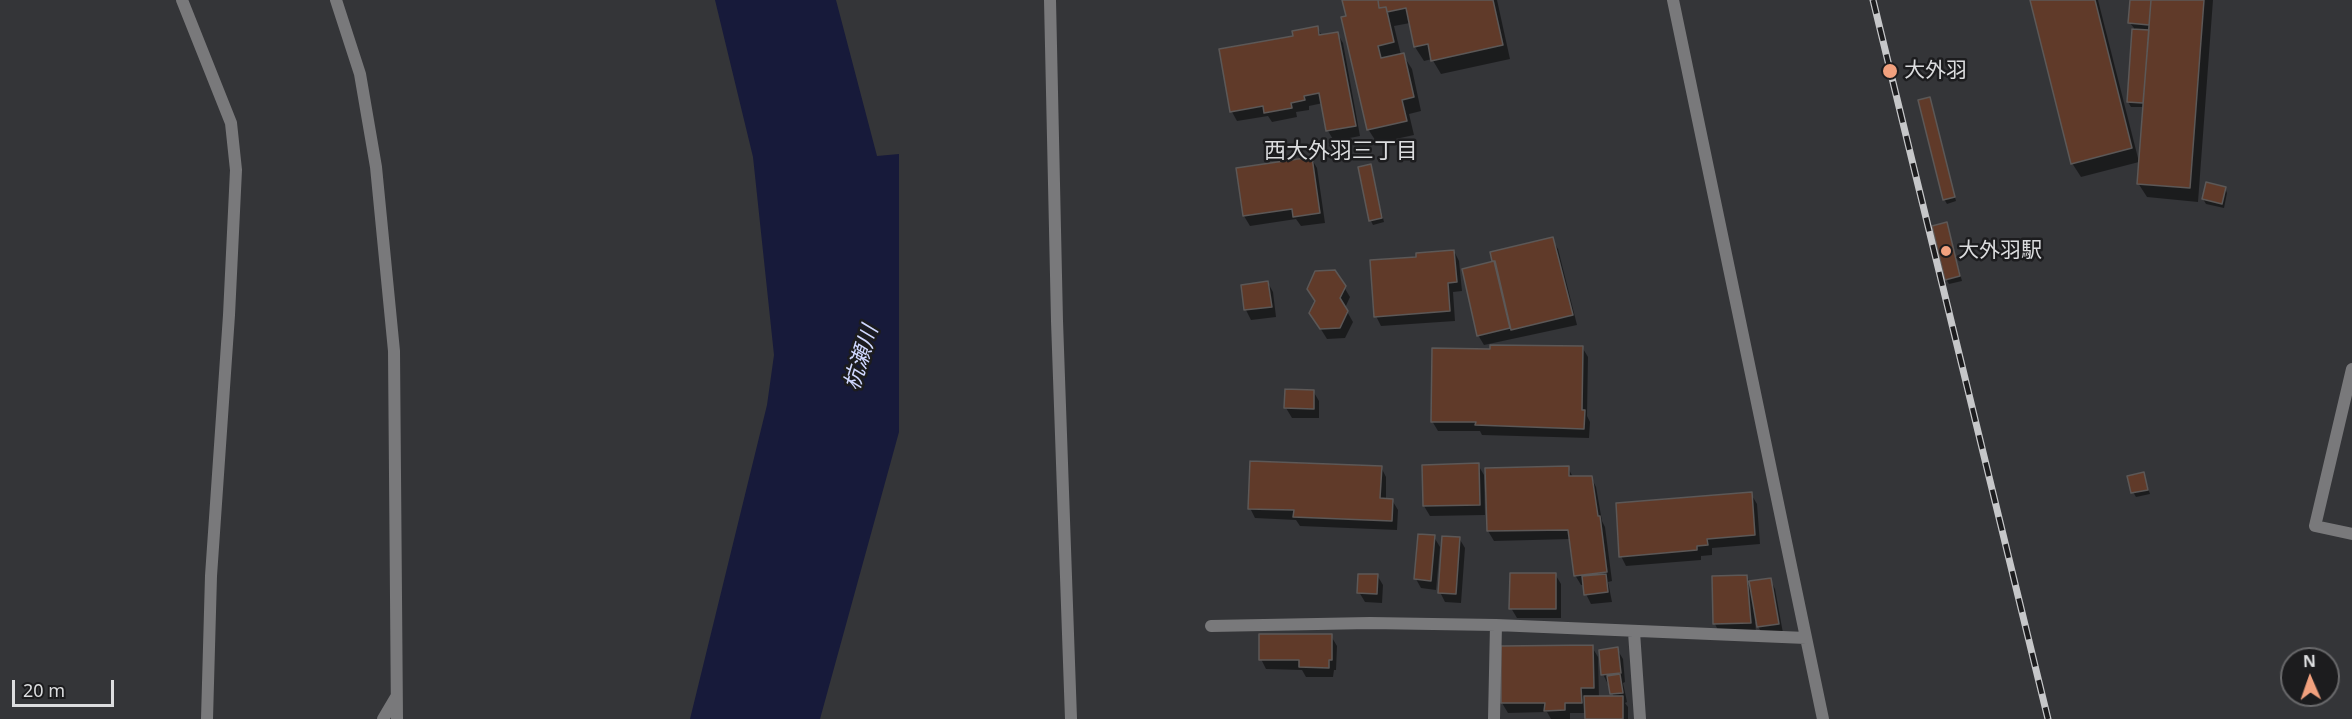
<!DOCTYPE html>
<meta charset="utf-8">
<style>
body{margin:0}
#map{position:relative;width:2352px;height:719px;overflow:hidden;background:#343538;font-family:"Noto Sans",sans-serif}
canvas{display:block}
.north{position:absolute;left:2280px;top:647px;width:60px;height:60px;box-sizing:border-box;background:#1c1c1e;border:2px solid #69696b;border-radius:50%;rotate:358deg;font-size:16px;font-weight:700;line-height:24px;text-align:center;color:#dcdddf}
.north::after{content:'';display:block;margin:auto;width:21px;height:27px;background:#f2a17e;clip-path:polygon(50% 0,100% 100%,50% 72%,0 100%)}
.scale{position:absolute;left:12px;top:680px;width:102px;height:27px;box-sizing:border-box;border:3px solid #dcdddf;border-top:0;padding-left:8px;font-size:18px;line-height:21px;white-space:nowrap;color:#dcdddf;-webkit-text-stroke:4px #1c1c1e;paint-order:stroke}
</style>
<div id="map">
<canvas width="2352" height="719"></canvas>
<div class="north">N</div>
<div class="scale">20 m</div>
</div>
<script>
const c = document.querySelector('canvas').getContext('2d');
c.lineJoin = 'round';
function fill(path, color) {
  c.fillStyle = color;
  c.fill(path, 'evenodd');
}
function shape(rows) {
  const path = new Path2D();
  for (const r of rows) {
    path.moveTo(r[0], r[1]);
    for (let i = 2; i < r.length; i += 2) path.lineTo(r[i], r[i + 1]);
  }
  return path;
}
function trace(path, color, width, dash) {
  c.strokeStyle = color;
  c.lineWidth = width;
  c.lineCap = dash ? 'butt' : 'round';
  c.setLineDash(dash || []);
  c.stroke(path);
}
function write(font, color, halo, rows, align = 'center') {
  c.font = font + ' "Noto Sans","Noto Sans JP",sans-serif';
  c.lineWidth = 5;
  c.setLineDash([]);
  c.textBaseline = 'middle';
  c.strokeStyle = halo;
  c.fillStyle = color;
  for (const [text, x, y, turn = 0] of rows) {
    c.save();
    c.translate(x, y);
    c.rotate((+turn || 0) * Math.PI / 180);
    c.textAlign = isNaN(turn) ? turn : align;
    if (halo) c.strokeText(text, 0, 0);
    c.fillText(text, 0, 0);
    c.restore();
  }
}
fill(shape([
 [715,0,836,0,877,156,899,154,899,432,820,719,690,719,767,405,774,355,753,157]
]), '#171a3a');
fill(shape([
 [1344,0,1497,0,1510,59,1441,74,1432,59,1424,61,1415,47,1410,23,1394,26,1401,55,1403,55,1412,69,1421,111,1409,114,1414,135,1377,143,1368,129],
 [2032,0,2098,0,2139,162,2081,177,2072,163],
 [2132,0,2213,0,2198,202,2147,197,2138,183,2144,107,2131,107,2128,102,2134,28,2130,23],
 [1317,27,1322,36,1337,33,1343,43,1360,136,1334,141,1328,131,1323,103,1309,106,1309,110,1296,112,1297,117,1272,122,1268,116,1237,121,1232,112,1295,37],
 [1929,99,1956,201,1947,204,1944,199],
 [1311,158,1317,168,1325,223,1301,226,1296,219,1250,226,1244,216,1238,169],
 [1370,166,1384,222,1373,225,1371,221],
 [2225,188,2227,193,2224,208,2206,204,2203,199],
 [1946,223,1962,281,1949,284,1946,279],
 [1552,239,1558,249,1577,325,1484,345,1478,335,1494,263,1492,253],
 [1454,251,1459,261,1462,291,1453,292,1455,321,1381,326,1376,316,1418,258],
 [1268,283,1273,292,1276,317,1251,320,1246,310,1243,286],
 [1344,287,1350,297,1345,308,1353,322,1345,338,1327,339,1317,323,1316,302],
 [1582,347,1588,357,1587,416,1590,422,1589,438,1482,435,1480,431,1438,431,1432,421,1491,350],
 [1313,391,1319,401,1319,418,1292,418,1286,408],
 [1478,465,1484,475,1485,515,1430,516,1424,506,1424,466],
 [1381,467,1386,477,1386,500,1392,500,1398,510,1397,530,1300,526,1296,520,1255,518,1250,508],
 [1568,468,1573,477,1591,477,1596,487,1602,521,1605,527,1612,581,1608,582,1612,602,1591,604,1586,594,1585,585,1581,585,1575,575,1571,539,1494,541,1488,531],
 [2143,473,2150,494,2136,497,2133,492],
 [1751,494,1757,504,1760,544,1712,548,1712,555,1701,556,1701,560,1626,566,1621,556],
 [1434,537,1440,547,1436,590,1421,588,1416,579],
 [1459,538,1465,548,1461,603,1445,602,1440,592],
 [1555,574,1561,584,1561,618,1517,618,1511,608],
 [1377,575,1383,585,1382,603,1365,602,1359,592],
 [1747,576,1750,583,1770,579,1775,589,1783,633,1764,637,1755,621,1756,632,1720,634,1715,624],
 [1331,636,1337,646,1336,670,1334,670,1333,677,1306,677,1302,670,1266,669,1261,659],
 [1592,647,1598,657,1599,698,1614,697,1603,674,1617,649,1623,659,1625,682,1623,683,1627,702,1625,703,1628,707,1628,719,1587,719,1586,713,1570,713,1570,719,1551,719,1547,712,1508,713,1502,703]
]), '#0007');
const building = shape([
 [1342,0,1378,0,1379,8,1386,7,1394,42,1378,46,1381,58,1404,53,1414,97,1402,100,1407,121,1367,130,1341,17,1346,16,1342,0],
 [1378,0,1493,0,1503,45,1431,61,1428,44,1414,47,1406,8,1387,12,1386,7,1379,8,1378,0],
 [2030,0,2095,0,2132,148,2071,164,2030,0],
 [2130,0,2151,0,2149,25,2128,23,2130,0],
 [2151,0,2204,0,2190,188,2137,184,2151,0],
 [1318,26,1319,35,1338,32,1356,126,1326,131,1319,93,1304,96,1305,100,1291,103,1292,108,1264,113,1263,106,1230,112,1219,49,1293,36,1292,31,1318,26],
 [2132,29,2149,30,2143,103,2127,102,2132,29],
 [1930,97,1955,197,1943,200,1918,100,1930,97],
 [1312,157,1320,213,1293,217,1292,209,1243,216,1236,168,1312,157],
 [1371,164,1382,218,1369,221,1358,167,1371,164],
 [2206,182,2226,187,2222,204,2202,199,2206,182],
 [1947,222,1960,276,1945,280,1932,226,1947,222],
 [1553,237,1573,315,1511,330,1495,261,1492,261,1490,252,1553,237],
 [1454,250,1457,282,1448,283,1450,311,1374,317,1370,260,1416,257,1416,253,1454,250],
 [1494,261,1510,328,1477,336,1462,269,1494,261],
 [1335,270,1346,286,1340,298,1348,311,1340,328,1320,329,1309,313,1315,301,1307,289,1315,271,1335,270],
 [1268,281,1272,307,1244,310,1241,285,1268,281],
 [1490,345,1583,346,1582,410,1585,410,1584,429,1475,425,1476,422,1431,422,1432,348,1490,349,1490,345],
 [1285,389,1314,390,1314,409,1284,408,1285,389],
 [1250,461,1382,466,1380,498,1393,499,1392,521,1293,517,1294,510,1248,509,1250,461],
 [1479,463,1480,505,1423,506,1422,465,1479,463],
 [1569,466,1569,476,1592,476,1598,516,1600,516,1607,572,1574,576,1568,530,1487,531,1485,468,1569,466],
 [2144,472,2148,490,2131,493,2127,476,2144,472],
 [1752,492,1755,535,1707,539,1708,545,1697,546,1697,550,1619,557,1616,503,1752,492],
 [1418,534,1435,535,1431,581,1414,579,1418,534],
 [1442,536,1460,537,1456,594,1438,593,1442,536],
 [1510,573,1556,573,1556,609,1509,609,1510,573],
 [1358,574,1378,574,1377,594,1357,593,1358,574],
 [1606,574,1608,592,1584,595,1582,576,1606,574],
 [1747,575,1751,623,1713,624,1712,576,1747,575],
 [1771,578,1779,624,1757,627,1749,581,1771,578],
 [1259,634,1332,634,1332,660,1329,660,1329,668,1299,667,1299,660,1259,660,1259,634],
 [1593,645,1594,688,1581,688,1582,703,1565,703,1565,710,1544,711,1545,703,1501,703,1501,646,1593,645],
 [1618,647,1621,673,1601,675,1599,650,1618,647],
 [1620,674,1623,693,1610,694,1607,676,1620,674],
 [1584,696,1623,696,1623,719,1585,719,1584,696]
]);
fill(building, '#603a29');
trace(building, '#5c5857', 1.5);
trace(shape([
 [182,0,231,123,236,170,229,315,211,576,207,719],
 [336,0,360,74,376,167,394,351,397,719],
 [1050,0,1057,321,1071,719],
 [1673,0,1823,719],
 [2352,369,2315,526,2352,534],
 [1211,626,1370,623,1496,625,1806,638],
 [1634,632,1640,719],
 [383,719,396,697],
 [1494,719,1496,625]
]), '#79797b', 12);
const rail = shape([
 [1873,0,2048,719]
]);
trace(rail, '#c6c7c9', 7);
trace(rail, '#1c1c1e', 4.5, [14]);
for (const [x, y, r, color] of [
 [1890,71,8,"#f2a17e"],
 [1946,251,6,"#f2a17e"]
]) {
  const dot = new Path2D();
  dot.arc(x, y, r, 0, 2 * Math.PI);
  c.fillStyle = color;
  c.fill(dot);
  trace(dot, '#1c1c1e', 2);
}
write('21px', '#dcdddf', '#1c1c1e', [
 ["大外羽",1904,71],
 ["大外羽駅",1958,251]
], 'left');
write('22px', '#dcdddf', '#1c1c1e', [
 ["西大外羽三丁目",1341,152]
]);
write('italic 22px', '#d0d8ff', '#1c1c1e', [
 ["杭瀬川",862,358,-73]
]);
</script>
